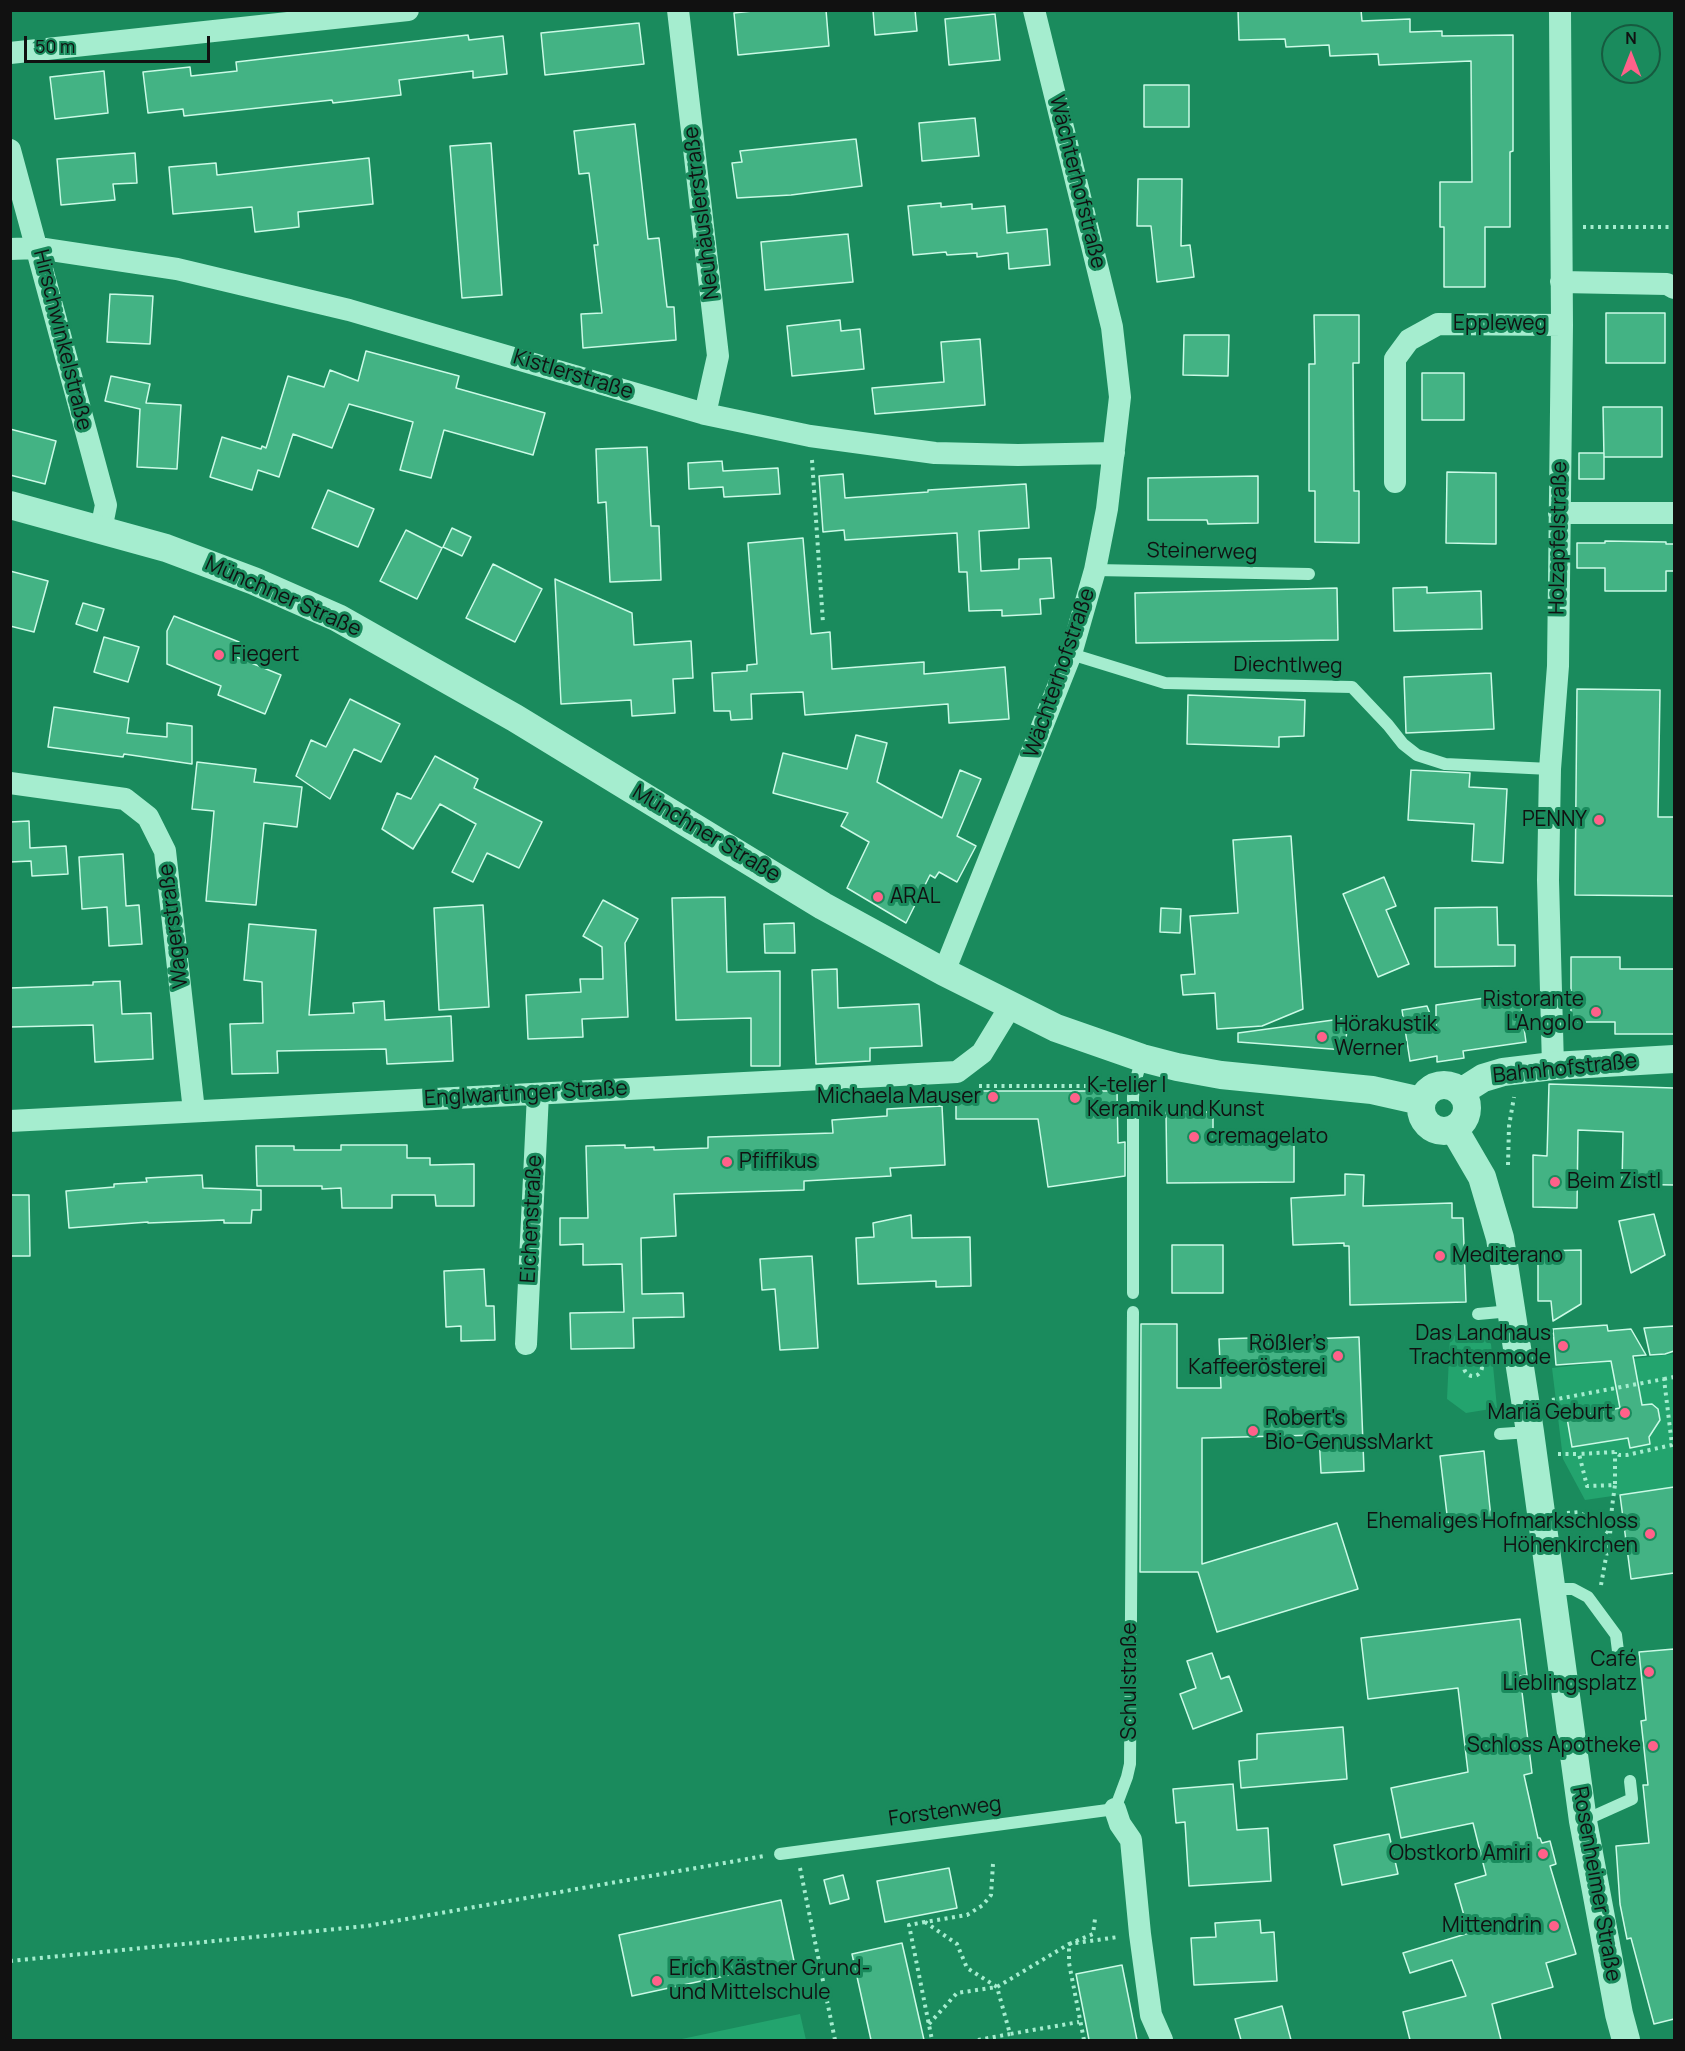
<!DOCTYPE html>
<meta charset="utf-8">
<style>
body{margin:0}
#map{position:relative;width:1685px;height:2051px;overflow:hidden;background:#1a8b5d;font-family:Manrope,sans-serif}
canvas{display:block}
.frame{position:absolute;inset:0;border:12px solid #111;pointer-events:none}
.north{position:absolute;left:1601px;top:24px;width:60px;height:60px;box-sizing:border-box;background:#1a8b5d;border:2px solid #165a3f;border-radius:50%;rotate:0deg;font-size:16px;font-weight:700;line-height:24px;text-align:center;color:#111}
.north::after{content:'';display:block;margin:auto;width:21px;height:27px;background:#ff618a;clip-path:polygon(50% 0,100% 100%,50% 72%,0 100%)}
.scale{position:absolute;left:24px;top:36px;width:186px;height:27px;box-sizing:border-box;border:3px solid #111;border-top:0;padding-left:8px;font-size:18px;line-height:21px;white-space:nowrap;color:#111;-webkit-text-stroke:4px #1a8b5d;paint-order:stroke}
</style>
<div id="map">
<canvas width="1685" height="2051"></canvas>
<div class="frame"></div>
<div class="north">N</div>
<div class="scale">50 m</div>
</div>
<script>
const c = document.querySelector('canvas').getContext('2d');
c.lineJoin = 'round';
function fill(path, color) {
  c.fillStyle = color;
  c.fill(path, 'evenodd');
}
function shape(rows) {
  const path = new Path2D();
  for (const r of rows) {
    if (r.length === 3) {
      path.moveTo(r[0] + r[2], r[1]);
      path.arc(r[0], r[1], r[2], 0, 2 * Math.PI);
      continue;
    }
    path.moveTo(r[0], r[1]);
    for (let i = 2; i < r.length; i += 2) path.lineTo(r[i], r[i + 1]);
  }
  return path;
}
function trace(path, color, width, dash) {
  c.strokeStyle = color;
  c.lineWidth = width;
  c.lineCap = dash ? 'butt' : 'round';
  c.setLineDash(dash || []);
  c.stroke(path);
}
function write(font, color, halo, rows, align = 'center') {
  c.font = font + ' Manrope,sans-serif';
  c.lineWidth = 6;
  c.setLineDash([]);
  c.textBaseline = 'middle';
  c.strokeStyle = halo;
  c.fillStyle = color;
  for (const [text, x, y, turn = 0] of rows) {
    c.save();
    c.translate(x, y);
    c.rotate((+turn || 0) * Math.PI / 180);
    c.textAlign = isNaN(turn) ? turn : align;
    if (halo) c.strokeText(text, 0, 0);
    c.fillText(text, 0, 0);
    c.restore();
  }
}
fill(shape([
 [1483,1334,1491,1344,1497,1408,1466,1413,1447,1399,1450,1336],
 [1674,1354,1674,1487,1585,1500,1563,1459,1552,1368],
 [800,2014,806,2040,677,2040]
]), '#23a46e');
const building = shape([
 [762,10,826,10,829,46,738,55,734,13,762,10],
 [873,10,915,10,917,31,875,35,873,10],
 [1238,10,1361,10,1362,21,1410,19,1410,32,1442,31,1442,36,1513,35,1513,151,1510,152,1510,227,1485,227,1485,287,1444,287,1444,227,1440,227,1440,182,1472,182,1471,61,1379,65,1378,54,1330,56,1329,45,1286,47,1285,39,1239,40,1238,10],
 [995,14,1000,60,949,65,945,19,995,14],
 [639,23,644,64,545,75,541,33,639,23],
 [468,35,469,40,503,36,507,74,473,78,473,71,399,80,401,95,333,103,332,100,184,116,183,109,148,113,143,72,190,67,191,76,237,71,236,62,468,35],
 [104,71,108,113,55,119,50,77,104,71],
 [1144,85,1189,85,1189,127,1144,127,1144,85],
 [975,118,979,156,922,161,919,123,975,118],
 [635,124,648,239,659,238,667,307,674,307,676,340,583,348,581,314,602,313,594,245,598,245,589,173,579,174,574,131,635,124],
 [856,139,862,186,791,195,737,198,732,163,742,162,740,151,856,139],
 [491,143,502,295,462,298,450,146,491,143],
 [135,153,137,183,113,184,115,200,61,205,57,159,135,153],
 [369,158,373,204,298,212,299,227,255,232,252,207,173,214,169,167,216,163,217,175,369,158],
 [1138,179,1182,179,1181,246,1190,245,1194,277,1157,282,1151,226,1137,226,1138,179],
 [941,203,941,207,972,204,972,209,1005,206,1007,233,1047,229,1050,265,1009,269,1008,253,977,257,977,253,947,255,946,252,913,255,908,206,941,203],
 [848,234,853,282,765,290,761,242,848,234],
 [110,294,153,296,150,344,107,342,110,294],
 [1606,313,1665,313,1665,363,1606,363,1606,313],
 [1314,315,1359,315,1359,363,1353,363,1354,491,1359,491,1359,543,1315,542,1315,491,1309,491,1309,364,1315,364,1314,315],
 [840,320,841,331,860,329,864,369,792,376,787,326,840,320],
 [1184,335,1229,335,1228,376,1183,375,1184,335],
 [980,339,985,405,875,414,872,388,944,382,941,342,980,339],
 [366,351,459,376,456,388,545,413,533,455,444,430,431,478,400,470,413,422,349,404,332,448,293,434,279,477,258,470,252,490,210,477,222,437,261,449,262,446,266,448,288,376,324,387,330,370,358,381,366,351],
 [1422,373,1464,373,1464,420,1422,420,1422,373],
 [111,376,150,384,146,403,181,405,177,469,137,467,140,409,105,401,111,376],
 [1603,407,1662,407,1662,457,1604,457,1603,407],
 [10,429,56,441,45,484,10,475,10,429],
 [647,447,651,526,659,526,661,580,610,582,606,502,598,503,596,449,647,447],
 [1579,453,1604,453,1604,479,1579,479,1579,453],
 [722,461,723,471,778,468,780,494,724,497,723,487,689,489,688,463,722,461],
 [1447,472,1496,473,1496,544,1446,543,1447,472],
 [843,474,845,498,928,492,928,490,1026,484,1029,528,979,531,981,571,1019,569,1019,559,1051,558,1054,598,1040,599,1041,614,1002,616,1002,610,969,611,967,572,959,572,957,533,845,540,844,530,823,532,819,476,843,474],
 [1258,476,1258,523,1208,524,1207,520,1148,520,1148,478,1258,476],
 [328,490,374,509,358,547,312,528,328,490],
 [452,528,471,537,462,556,443,547,452,528],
 [406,530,442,548,417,599,380,581,406,530],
 [803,538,811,634,830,632,832,669,924,662,924,674,1005,667,1009,719,949,723,948,704,805,715,803,692,751,694,752,719,731,720,730,711,714,711,712,673,747,671,747,665,757,664,748,543,803,538],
 [1605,541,1666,542,1666,544,1674,544,1674,571,1666,571,1666,591,1605,591,1605,568,1577,568,1577,543,1605,543,1605,541],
 [493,564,542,589,515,642,466,618,493,564],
 [10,571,48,581,34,632,10,626,10,571],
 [555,579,632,613,634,645,691,641,693,678,673,679,675,713,632,716,631,700,561,704,555,579],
 [1427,587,1427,593,1481,591,1482,629,1394,631,1393,588,1427,587],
 [1337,588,1338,640,1136,643,1135,593,1337,588],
 [83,603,104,609,97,631,76,624,83,603],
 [174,616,239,642,234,656,281,675,265,714,218,695,221,686,167,664,167,631,174,616],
 [104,637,139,647,128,682,94,672,104,637],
 [1491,673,1494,729,1406,733,1404,677,1491,673],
 [1577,689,1660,690,1658,817,1674,817,1674,896,1575,895,1577,689],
 [1188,695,1305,700,1304,736,1279,737,1279,747,1187,744,1188,695],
 [350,699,400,724,381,762,354,749,330,799,296,776,311,740,326,747,350,699],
 [54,707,129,718,127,733,167,737,167,723,192,726,192,764,124,754,123,757,48,747,54,707],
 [856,735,887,743,877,782,942,818,960,770,981,779,957,836,976,846,957,882,939,872,935,878,930,875,906,923,847,888,869,842,841,826,848,813,773,793,783,753,847,769,856,735],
 [435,756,478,779,474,788,542,822,519,868,487,853,473,882,452,872,476,824,440,804,413,849,382,829,397,793,411,799,435,756],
 [197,762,256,769,254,782,302,787,297,827,264,823,256,905,206,901,214,811,192,809,197,762],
 [1411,770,1470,773,1469,787,1507,789,1503,863,1472,861,1474,824,1408,820,1411,770],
 [29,821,30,848,66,846,68,874,32,876,31,861,10,862,10,822,29,821],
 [1291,836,1303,1009,1262,1026,1217,1029,1215,993,1183,995,1181,975,1195,974,1190,916,1238,913,1233,840,1291,836],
 [123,854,126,906,139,905,142,944,109,946,107,907,82,909,79,857,123,854],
 [1384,877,1396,906,1386,910,1409,964,1378,977,1343,894,1384,877],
 [725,897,727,972,780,971,780,1066,751,1066,751,1018,676,1020,672,898,725,897],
 [603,900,638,919,625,943,628,1017,582,1019,583,1037,528,1039,526,995,581,992,580,979,603,979,602,947,583,936,603,900],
 [483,905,489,1007,439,1010,434,908,483,905],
 [1497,907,1498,945,1515,945,1515,966,1435,967,1435,908,1497,907],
 [1161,908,1181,909,1180,933,1160,932,1161,908],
 [794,923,795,953,765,953,764,924,794,923],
 [249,924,316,930,309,1015,354,1013,353,1003,384,1001,385,1020,451,1016,453,1061,387,1064,386,1049,277,1051,278,1073,232,1074,230,1024,263,1023,262,982,244,980,249,924],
 [1571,957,1620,957,1620,969,1674,969,1674,1034,1615,1034,1615,1022,1571,1022,1571,957],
 [837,969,838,1008,919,1004,922,1046,870,1048,870,1061,816,1064,812,970,837,969],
 [120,981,122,1014,151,1013,153,1059,95,1062,93,1025,10,1027,10,988,93,985,93,982,120,981],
 [1519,993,1526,1042,1463,1051,1464,1058,1437,1062,1437,1056,1410,1061,1402,1010,1427,1006,1436,1029,1436,1005,1519,993],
 [1348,1018,1345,1050,1238,1042,1238,1033,1348,1018],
 [1549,1084,1674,1088,1674,1185,1622,1184,1623,1132,1578,1130,1577,1208,1533,1207,1533,1155,1547,1156,1549,1084],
 [956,1091,1117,1091,1118,1143,1125,1142,1125,1176,1048,1187,1038,1119,956,1119,956,1091],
 [942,1106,945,1165,890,1168,891,1176,804,1181,804,1190,674,1194,676,1236,641,1238,642,1294,683,1293,684,1317,633,1318,634,1348,571,1349,570,1313,624,1312,622,1264,583,1265,583,1244,560,1245,560,1218,588,1218,586,1146,625,1145,625,1148,654,1147,654,1150,708,1148,708,1137,833,1133,832,1120,887,1116,887,1109,942,1106],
 [1166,1112,1213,1112,1213,1135,1294,1135,1294,1182,1167,1183,1166,1112],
 [341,1145,407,1145,407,1158,430,1158,430,1165,474,1164,474,1206,436,1206,435,1195,392,1195,392,1208,342,1208,341,1188,322,1189,322,1186,257,1186,256,1146,294,1146,294,1150,341,1150,341,1145],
 [1345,1174,1364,1175,1363,1206,1452,1203,1452,1218,1463,1218,1466,1302,1350,1305,1349,1246,1344,1246,1344,1243,1293,1245,1291,1198,1345,1195,1345,1174],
 [202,1175,203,1188,261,1190,261,1210,252,1210,251,1223,224,1223,224,1220,148,1223,148,1222,69,1228,66,1191,114,1187,114,1184,147,1182,146,1178,202,1175],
 [10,1195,29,1195,30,1256,10,1256,10,1195],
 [1654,1214,1665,1255,1631,1273,1619,1221,1654,1214],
 [911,1215,912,1238,970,1237,971,1286,936,1287,936,1281,858,1284,856,1238,874,1237,873,1223,911,1215],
 [1172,1245,1223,1245,1223,1293,1172,1293,1172,1245],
 [1581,1250,1581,1304,1553,1321,1551,1301,1538,1301,1538,1251,1581,1250],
 [812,1256,818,1348,780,1350,775,1289,762,1290,760,1259,812,1256],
 [484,1269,486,1306,494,1306,495,1340,461,1341,461,1326,446,1327,444,1271,484,1269],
 [1141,1324,1177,1324,1177,1388,1221,1388,1219,1339,1283,1337,1283,1340,1359,1337,1364,1471,1321,1473,1319,1435,1202,1438,1202,1564,1337,1523,1358,1589,1217,1632,1198,1572,1140,1572,1141,1324],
 [1607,1325,1608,1331,1631,1329,1646,1355,1633,1356,1642,1405,1652,1404,1658,1409,1660,1420,1649,1437,1650,1444,1630,1448,1628,1438,1572,1447,1567,1418,1620,1408,1611,1361,1556,1365,1553,1329,1607,1325],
 [1674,1326,1674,1351,1665,1354,1650,1355,1644,1328,1674,1326],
 [1484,1451,1491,1518,1448,1523,1440,1456,1484,1451],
 [1674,1487,1674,1573,1631,1579,1620,1495,1674,1487],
 [1520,1619,1527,1675,1520,1676,1532,1773,1524,1775,1538,1838,1540,1838,1542,1843,1550,1841,1556,1864,1550,1866,1576,1954,1546,1963,1553,1987,1492,2004,1501,2040,1410,2040,1403,2012,1466,1996,1452,1960,1410,1973,1403,1953,1469,1933,1455,1884,1486,1875,1473,1823,1401,1838,1391,1788,1468,1772,1458,1688,1368,1699,1361,1638,1520,1619],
 [1674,1649,1674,2019,1654,2024,1631,1938,1627,1939,1620,1904,1616,1846,1649,1843,1643,1785,1648,1785,1641,1721,1646,1720,1639,1652,1674,1649],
 [1212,1653,1221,1679,1229,1676,1242,1711,1193,1729,1180,1694,1196,1688,1187,1661,1212,1653],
 [1343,1727,1347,1779,1241,1788,1239,1761,1257,1759,1257,1734,1343,1727],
 [1233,1784,1237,1830,1268,1828,1271,1881,1189,1886,1185,1822,1176,1823,1173,1789,1233,1784],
 [1389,1834,1398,1874,1342,1885,1334,1845,1389,1834],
 [949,1868,957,1908,885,1922,877,1881,949,1868],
 [843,1875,849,1899,830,1904,824,1880,843,1875],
 [781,1900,794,1961,632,1996,619,1935,781,1900],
 [1260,1920,1261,1933,1274,1932,1277,1981,1194,1985,1191,1938,1216,1937,1215,1923,1260,1920],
 [902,1943,924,2040,871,2040,852,1954,902,1943],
 [1122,1965,1137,2040,1089,2040,1076,1974,1122,1965],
 [1282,2006,1291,2040,1241,2040,1235,2019,1282,2006]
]);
fill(building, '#43b384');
trace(building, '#cbfae6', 1.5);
trace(shape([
 [1583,227,1674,227],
 [812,460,823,623],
 [979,1086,1115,1086],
 [1508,1165,1509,1126,1514,1097],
 [1473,1367,9],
 [1664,1379,1674,1377],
 [1552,1400,1664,1379,1672,1445,1627,1455,1619,1455,1615,1452,1579,1454,1587,1486,1615,1485,1615,1452],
 [1558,1454,1579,1454],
 [1567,1513,1579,1512,1610,1534],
 [1601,1585,1610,1535,1612,1507,1615,1485],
 [993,1864,991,1895,983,1905,967,1915,925,1922,957,1944,967,1968,997,1987,1010,2034,1079,2022],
 [800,1868,835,2040],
 [925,1922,909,1925,932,2040],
 [10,1961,367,1926,764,1856],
 [929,2024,957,1993,997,1987,1069,1944,1118,1937],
 [978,2040,1010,2034],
 [1084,2040,1069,1963,1069,1944,1093,1934,1095,1919]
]), '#a5edcf', 4, [3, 4.5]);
trace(shape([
 [1095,570,1309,574],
 [1071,654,1165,683,1352,687,1388,725,1403,744,1417,755,1445,764,1550,769],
 [1133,1293,1133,1097,1134,1086,1142,1058],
 [1478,1314,1511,1311],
 [1500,1434,1530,1432],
 [1552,1589,1573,1589,1588,1597,1616,1635,1619,1659],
 [1583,1821,1632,1799,1630,1781],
 [780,1854,1115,1809,1127,1777,1130,1764,1133,1312]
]), '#a5edcf', 12);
trace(shape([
 [678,10,718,356,705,414],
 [10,53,408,10],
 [10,150,106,505,101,530],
 [10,249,38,248,177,269,349,310,705,414,810,436,935,453,1018,455,1114,453],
 [1561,282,1667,284,1674,288],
 [1395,482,1395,359,1409,340,1438,324,1562,325],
 [1559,513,1674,513],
 [10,783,125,799,148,817,165,851,194,1111],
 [944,972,1071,654,1095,570,1107,509,1120,397,1112,327,1034,10],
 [1553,1066,1548,880,1550,769,1558,666,1562,325,1560,10],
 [10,1121,957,1072,982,1053,1010,1007],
 [526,1344,538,1094],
 [1115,1809,1120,1824,1131,1840,1140,1934,1151,2015,1162,2040]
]), '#a5edcf', 22);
trace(shape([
 [10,505,166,548,254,581,338,618,515,718,823,906,944,972,1056,1028,1142,1058,1177,1067,1221,1075,1372,1090,1421,1101],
 [1444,1108,23],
 [1461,1092,1483,1078,1503,1072,1553,1066,1674,1059],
 [1454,1129,1482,1177,1500,1238,1530,1432,1583,1821,1619,2014,1626,2040]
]), '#a5edcf', 28);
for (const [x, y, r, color] of [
 [219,655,6,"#ff618a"],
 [1599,820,6,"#ff618a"],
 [878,897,6,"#ff618a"],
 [1596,1012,6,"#ff618a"],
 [1322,1037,6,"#ff618a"],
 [993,1097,6,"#ff618a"],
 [1075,1098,6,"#ff618a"],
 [1194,1137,6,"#ff618a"],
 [727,1162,6,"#ff618a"],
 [1555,1182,6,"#ff618a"],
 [1440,1256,6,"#ff618a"],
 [1563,1346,6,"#ff618a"],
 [1338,1356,6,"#ff618a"],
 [1625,1413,6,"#ff618a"],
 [1253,1431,6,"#ff618a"],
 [1650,1534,6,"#ff618a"],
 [1649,1672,6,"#ff618a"],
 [1653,1746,6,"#ff618a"],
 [1543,1854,6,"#ff618a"],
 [1554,1926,6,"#ff618a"],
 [657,1981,6,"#ff618a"]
]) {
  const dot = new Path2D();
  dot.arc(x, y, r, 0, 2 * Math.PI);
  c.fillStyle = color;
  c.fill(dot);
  trace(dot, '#1a8b5d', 2);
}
write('21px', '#111', '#1a8b5d', [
 ["Wächterhofstraße",1077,182,76],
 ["Neuhäuslerstraße",702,213,-97],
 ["Eppleweg",1500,324],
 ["Hirschwinkelstraße",62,340,76],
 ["Kistlerstraße",573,375,17],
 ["Holzapfelstraße",1559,538,-89],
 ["Steinerweg",1202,552,1],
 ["Münchner Straße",283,597,24],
 ["Diechtlweg",1288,666,1],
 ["Wächterhofstraße",1060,673,-71],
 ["Münchner Straße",706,834,31],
 ["Wagerstraße",174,926,-97],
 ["Bahnhofstraße",1565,1069,-6],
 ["Englwartinger Straße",526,1094,-3],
 ["Eichenstraße",532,1219,-87],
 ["Schulstraße",1130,1681,-90],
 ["Forstenweg",945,1812,-8],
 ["Rosenheimer Straße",1596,1884,80]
]);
write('21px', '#111', '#1a8b5d', [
 ["Fiegert",231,655,"left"],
 ["PENNY",1587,820],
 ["ARAL",890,897,"left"],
 ["Ristorante",1584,1000],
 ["L'Angolo",1584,1024],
 ["Hörakustik",1334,1025,"left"],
 ["Werner",1334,1049,"left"],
 ["K-telier |",1087,1086,"left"],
 ["Keramik und Kunst",1087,1110,"left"],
 ["Michaela Mauser",981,1097],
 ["cremagelato",1206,1137,"left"],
 ["Pfiffikus",739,1162,"left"],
 ["Beim Zistl",1567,1182,"left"],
 ["Mediterano",1452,1256,"left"],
 ["Das Landhaus",1551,1334],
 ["Trachtenmode",1551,1358],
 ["Rößler’s",1326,1344],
 ["Kaffeerösterei",1326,1368],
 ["Mariä Geburt",1613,1413],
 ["Robert's",1265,1419,"left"],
 ["Bio-GenussMarkt",1265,1443,"left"],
 ["Ehemaliges Hofmarkschloss",1638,1522],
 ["Höhenkirchen",1638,1546],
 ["Café",1637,1660],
 ["Lieblingsplatz",1637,1684],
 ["Schloss Apotheke",1641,1746],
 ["Obstkorb Amiri",1531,1854],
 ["Mittendrin",1542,1926],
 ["Erich Kästner Grund-",669,1969,"left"],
 ["und Mittelschule",669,1993,"left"]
], 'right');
</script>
